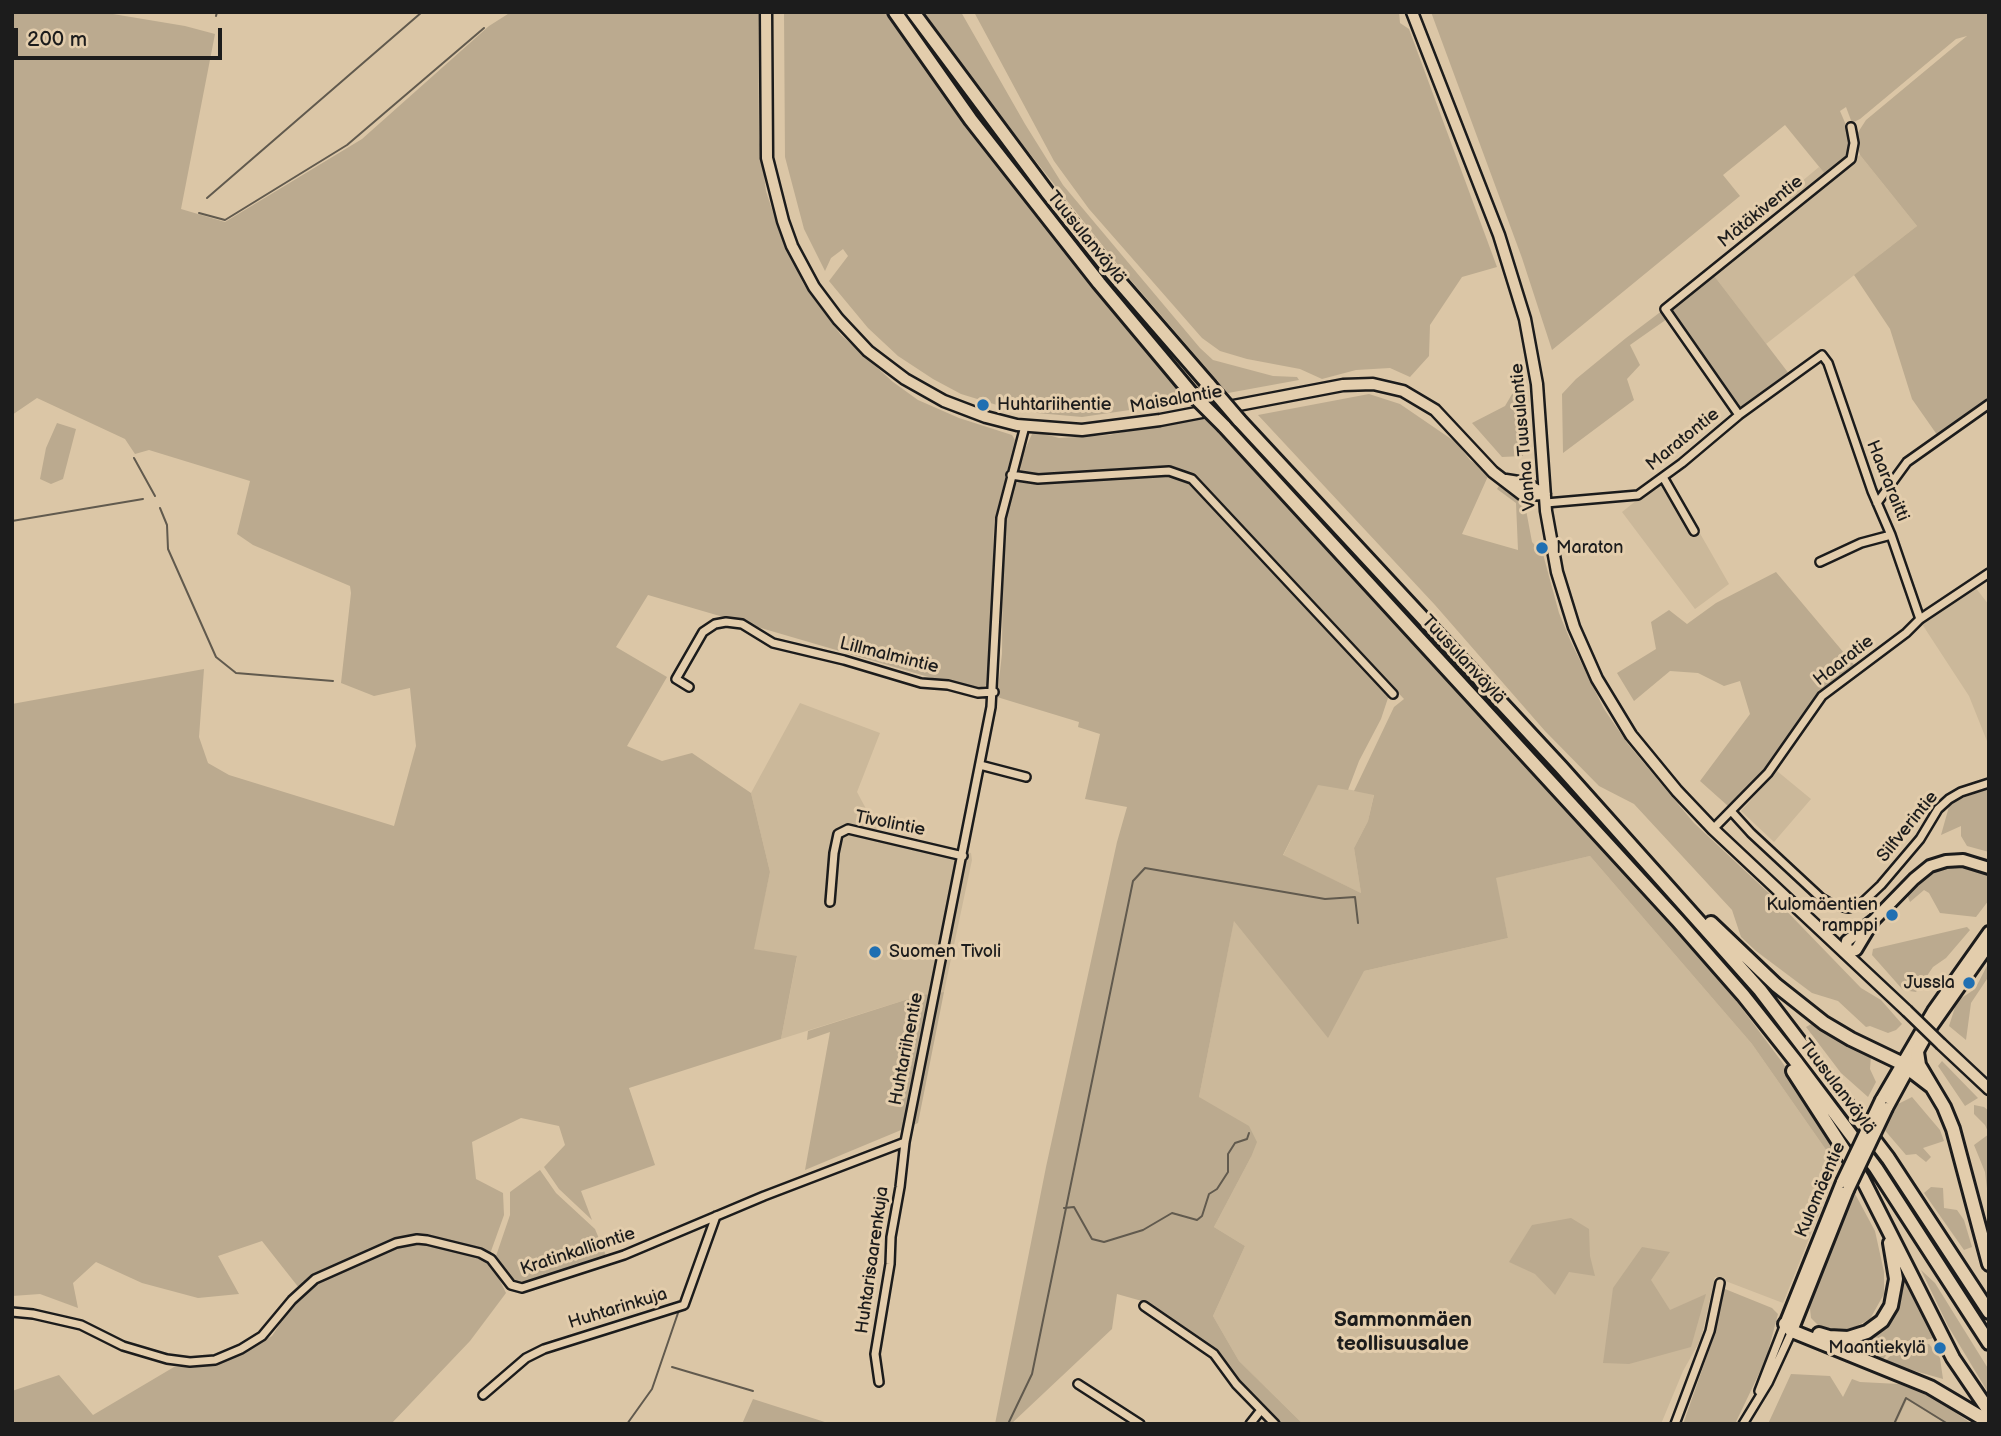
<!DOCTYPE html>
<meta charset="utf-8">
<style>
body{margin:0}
#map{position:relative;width:2001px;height:1436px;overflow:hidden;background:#dbc6a6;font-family:"Balsamiq Sans",sans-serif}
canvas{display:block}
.frame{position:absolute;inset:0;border:14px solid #1c1c1c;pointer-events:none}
.scale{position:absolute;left:14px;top:28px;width:208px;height:32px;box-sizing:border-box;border:4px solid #1c1c1c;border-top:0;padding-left:9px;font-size:21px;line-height:24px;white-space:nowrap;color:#1c1c1c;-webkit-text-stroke:5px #e3cdac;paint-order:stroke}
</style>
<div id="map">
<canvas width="2001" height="1436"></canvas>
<div class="frame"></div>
<div class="scale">200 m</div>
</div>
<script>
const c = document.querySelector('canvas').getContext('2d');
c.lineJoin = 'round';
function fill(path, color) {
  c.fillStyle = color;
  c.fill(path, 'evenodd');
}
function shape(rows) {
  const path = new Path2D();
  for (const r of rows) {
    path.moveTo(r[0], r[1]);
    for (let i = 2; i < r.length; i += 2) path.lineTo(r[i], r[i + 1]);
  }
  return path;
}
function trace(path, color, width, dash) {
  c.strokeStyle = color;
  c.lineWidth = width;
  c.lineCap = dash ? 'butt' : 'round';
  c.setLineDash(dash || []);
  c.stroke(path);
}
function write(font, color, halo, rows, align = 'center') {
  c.font = font + ' "Balsamiq Sans",sans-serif';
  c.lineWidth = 6;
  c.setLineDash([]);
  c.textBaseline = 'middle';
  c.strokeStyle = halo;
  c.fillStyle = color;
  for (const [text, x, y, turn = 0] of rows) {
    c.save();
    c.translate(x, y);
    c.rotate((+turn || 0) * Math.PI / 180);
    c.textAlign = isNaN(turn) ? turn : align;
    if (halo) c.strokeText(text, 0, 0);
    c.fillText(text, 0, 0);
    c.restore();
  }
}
fill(shape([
 [1860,155,1917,226,1766,344,1712,273,1767,229,1763,225,1790,204,1789,192,1819,167,1830,179],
 [1667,476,1729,584,1695,609,1622,512],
 [1975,587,1989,605,1989,746,1969,696,1922,624],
 [800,703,880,733,857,792,878,831,971,853,972,860,944,992,921,995,781,1039,797,957,753,949,770,872,751,793],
 [1777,771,1811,799,1774,842,1741,811],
 [1318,784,1374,794,1368,821,1354,848,1361,893,1283,856],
 [1590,856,1752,1044,1838,1167,1783,1303,1715,1277,1701,1339,1683,1371,1661,1424,1303,1424,1239,1361,1213,1316,1245,1246,1214,1227,1251,1157,1199,1097,1234,920,1364,971,1508,938,1495,878],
 [1907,1400,1946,1424,1896,1424]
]), '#cbb89a');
fill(shape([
 [12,12,101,12,185,26,215,34,181,209,225,222,362,139,489,26,511,12,758,12,759,137,766,191,780,234,804,285,841,335,893,382,918,400,959,418,1012,435,1015,440,994,522,990,684,973,690,648,595,616,647,667,677,627,746,662,761,692,753,751,793,770,872,754,949,797,956,781,1039,629,1088,655,1165,581,1191,592,1220,559,1189,544,1167,565,1145,559,1126,521,1118,472,1142,476,1179,503,1193,504,1215,490,1254,438,1241,437,1246,490,1260,506,1293,470,1341,391,1424,12,1424,12,1391,59,1375,93,1415,174,1367,215,1364,244,1352,272,1336,294,1302,303,1293,262,1241,218,1256,239,1294,198,1298,142,1283,96,1262,73,1283,78,1308,40,1294,12,1296,12,704,204,669,199,737,208,763,229,775,394,826,416,746,410,688,374,696,341,683,351,593,350,586,253,545,237,534,250,481,149,450,135,454,125,439,37,398,12,415],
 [784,12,884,12,1021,197,1191,401,1082,417,1037,413,997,405,961,394,933,379,898,356,868,328,829,281,848,256,843,249,831,258,825,271,804,229,785,157],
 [924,12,961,12,1025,124,1063,185,1200,348,1213,360,1273,376,1297,377,1299,380,1228,393,1122,270,1000,116],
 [974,12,1399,12,1400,23,1409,29,1497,267,1462,277,1430,325,1429,356,1410,377,1390,368,1356,370,1322,379,1300,369,1247,359,1220,351,1202,338,1089,209,1054,161],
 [1431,12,1989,12,1989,406,1940,439,1912,399,1890,329,1854,275,1917,226,1860,155,1855,137,1866,120,1967,36,1956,39,1860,119,1852,123,1846,107,1840,111,1849,132,1851,145,1845,159,1825,174,1785,125,1723,175,1740,196,1552,350,1522,258],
 [1712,273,1793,379,1739,419,1667,319,1630,345,1640,365,1627,379,1634,400,1563,453,1562,394,1576,379,1626,338],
 [1521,379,1524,403,1523,456,1502,457,1472,423,1505,406],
 [1369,394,1400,404,1457,443,1470,460,1489,474,1462,534,1518,550,1516,503,1497,489,1500,484,1524,499,1532,542,1543,554,1559,613,1571,642,1604,709,1628,744,1694,823,1772,896,1861,988,1881,1000,1902,1024,1896,1030,1888,1033,1870,1026,1866,1027,1838,1001,1812,993,1756,951,1741,937,1732,910,1634,804,1599,786,1545,731,1435,605,1258,415],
 [1203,416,1677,930,1729,991,1782,1062,1843,1154,1838,1167,1752,1044,1590,856,1496,878,1508,938,1364,971,1328,1038,1234,921,1199,1097,1249,1126,1257,1142,1251,1157,1214,1227,1245,1246,1213,1316,1239,1361,1303,1424,1277,1424,1243,1387,1213,1349,1149,1303,1117,1294,1112,1329,1011,1424,995,1424,1046,1167,1117,842,1127,807,1085,799,1100,734,1078,727,1079,722,997,697,1002,654,1003,536,1005,518,1015,484,1023,480,1054,482,1153,474,1190,479,1387,690,1389,695,1381,719,1359,761,1348,790,1318,785,1283,855,1361,893,1354,848,1368,821,1374,795,1354,791,1394,707,1404,699,1199,481,1176,467,1120,468,1038,478,1020,473,1021,458,1032,434,1037,432,1059,438,1109,435],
 [57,423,76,429,63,479,51,484,40,479,46,448],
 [1776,572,1855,666,1817,696,1767,769,1728,806,1700,781,1750,714,1740,681,1724,686,1698,673,1670,671,1634,701,1617,673,1656,649,1651,622,1669,610,1687,624,1716,603],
 [1989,788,1989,852,1967,846,1961,836,1961,826,1941,835,1950,803],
 [1959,864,1982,871,1989,876,1989,900,1976,917,1940,913,1929,893,1924,890,1910,902,1907,895,1930,873],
 [1967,927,1970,930,1946,958,1933,967,1916,992,1903,990,1872,955,1873,949],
 [1989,962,1989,976,1971,1003,1966,1040,1949,1026,1957,1001,1975,989],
 [944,992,918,1123,805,1170,830,1032,807,1040,808,1031,921,995],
 [1813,1023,1847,1045,1871,1056,1870,1069,1876,1082,1868,1097,1841,1073,1806,1027],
 [1942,1061,1978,1098,1965,1106,1938,1066],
 [1912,1097,1940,1130,1944,1141,1923,1148,1931,1157,1926,1162,1916,1154,1906,1155,1882,1127,1894,1106],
 [1974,1105,1984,1107,1989,1111,1989,1205,1985,1172,1974,1145,1989,1134,1985,1125,1974,1114],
 [540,1170,556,1193,595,1229,607,1258,525,1284,517,1283,510,1279,496,1256,510,1215,510,1192],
 [1931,1187,1943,1188,1944,1208,1957,1210,1964,1220,1972,1247,1964,1250,1924,1193],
 [1853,1190,1875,1231,1884,1272,1884,1294,1870,1319,1855,1327,1838,1331,1821,1328,1811,1318,1809,1299],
 [1571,1218,1589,1229,1590,1256,1595,1276,1569,1272,1555,1295,1535,1274,1509,1262,1532,1225],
 [1642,1247,1670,1252,1651,1280,1670,1310,1706,1294,1691,1347,1629,1364,1603,1363,1613,1288],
 [1895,1254,1934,1338,1893,1347,1881,1362,1833,1344,1885,1321],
 [1921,1270,1935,1283,1989,1370,1989,1394,1948,1326],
 [1725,1289,1772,1308,1778,1314,1766,1359,1735,1424,1683,1424,1713,1339,1722,1290],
 [1929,1344,1940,1358,1943,1379,1901,1367,1886,1360,1898,1349],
 [1791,1374,1830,1376,1843,1397,1852,1379,1860,1382,1899,1384,1936,1399,1972,1424,1946,1424,1907,1400,1896,1424,1768,1424],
 [753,1399,831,1424,742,1424]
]), '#bbaa8f');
trace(shape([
 [216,16,217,12],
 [207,198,422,12],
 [199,213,225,220,347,145,484,28],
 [134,458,155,496],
 [160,508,167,525,168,549,216,657,236,673,333,681],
 [12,521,143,499],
 [1064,1208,1074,1207,1092,1239,1104,1242,1143,1230,1172,1213,1197,1220,1202,1216,1209,1194,1217,1189,1228,1172,1228,1154,1235,1143,1247,1139,1249,1133],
 [672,1367,753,1391],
 [627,1424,652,1389,678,1313],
 [1008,1424,1032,1374,1133,881,1145,868,1325,899,1355,897,1358,923],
 [1894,1424,1906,1398,1948,1424]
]), '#615a4e', 2);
const minor = shape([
 [1739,415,1665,309,1851,159,1854,143,1851,127],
 [1011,475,1038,479,1169,471,1192,479,1393,694],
 [1663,477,1694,531],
 [1546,503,1638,495,1682,463,1739,415,1822,355,1828,363,1872,491,1891,535,1920,619],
 [1877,503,1907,462,1989,404],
 [1820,562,1861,543,1891,535],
 [689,687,676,679,703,632,715,624,726,622,742,624,773,643,844,660,921,683,948,685,978,693,994,692],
 [980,765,1026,777],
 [1731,811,1751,833,1821,898,1833,905,1849,908,1863,902,1881,885,1920,839,1938,809,1949,799,1961,792,1989,783],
 [1713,829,1768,773,1822,696,1906,633,1920,619,1989,573],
 [830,902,834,853,838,834,848,829,963,856],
 [1144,1306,1214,1354,1236,1384,1275,1424],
 [12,1312,33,1314,81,1325,123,1346,167,1359,190,1362,215,1360,241,1349,262,1336,292,1300,315,1279,396,1243,417,1239,427,1240,480,1253,491,1259,511,1285,522,1288,624,1255,764,1196,905,1142],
 [879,1382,875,1354,890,1264,891,1237,900,1187,905,1142,991,707,1001,518,1025,426],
 [1078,1384,1140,1424],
 [1759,1391,1785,1324],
 [483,1395,526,1358,544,1349,684,1305,716,1216],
 [1250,1424,1261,1410],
 [1675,1424,1710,1331,1720,1283],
 [1743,1424,1768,1383,1792,1331]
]);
const secondary = shape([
 [766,12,767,158,783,221,792,246,814,287,838,319,868,351,905,379,944,401,986,417,1017,425,1082,430,1160,420,1343,385,1373,384,1403,391,1435,410,1493,472,1523,495,1545,494],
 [1412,12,1499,235,1525,319,1537,384,1546,511,1557,572,1574,627,1597,679,1631,735,1677,791,1713,829,1907,1011],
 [1506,480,1525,483,1544,494],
 [1941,1044,1989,1089]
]);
const primary = shape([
 [1874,920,1856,950,1845,952,1847,941,1874,920,1914,879,1930,866,1946,861,1963,860,1989,868],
 [1881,1100,1933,1011,1989,932],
 [1887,1108,1930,1029,1989,945],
 [1785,1324,1842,1182],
 [1792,1331,1848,1190]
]);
const motorway = shape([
 [895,12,971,120,1099,283,1191,393],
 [913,12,1047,192,1111,272,1209,385],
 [1239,420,1561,767,1760,990,1888,1158,1989,1312],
 [1224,426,1678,921,1743,995,1797,1063,1876,1168,1989,1343],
 [1711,923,1776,985,1824,1023,1851,1039,1901,1063,1931,1086],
 [1917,1052,1919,1065,1944,1107,1953,1129,1989,1264],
 [1793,1071,1862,1178,1953,1358,1989,1411],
 [1785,1324,1792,1331,1930,1387,1989,1422],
 [1819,1334,1829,1337,1848,1338,1867,1332,1882,1321,1891,1306,1896,1279,1890,1243]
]);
trace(minor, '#1c1c1c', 12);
trace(secondary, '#1c1c1c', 15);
trace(primary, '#1c1c1c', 16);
trace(motorway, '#1c1c1c', 18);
trace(minor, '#e3cdac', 7);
trace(secondary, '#e3cdac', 10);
trace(primary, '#e3cdac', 10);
trace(motorway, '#e3cdac', 12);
const secondaryBridge = shape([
 [1907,1011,1941,1044]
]);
const primaryBridge = shape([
 [1842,1182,1881,1100],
 [1848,1190,1887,1108]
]);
const motorwayBridge = shape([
 [1209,385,1239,420],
 [1191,393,1224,426]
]);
trace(secondaryBridge, '#1c1c1c', 15, []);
trace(primaryBridge, '#1c1c1c', 16, []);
trace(motorwayBridge, '#1c1c1c', 18, []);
trace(secondaryBridge, '#e3cdac', 10);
trace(primaryBridge, '#e3cdac', 10);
trace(motorwayBridge, '#e3cdac', 12);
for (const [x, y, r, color] of [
 [983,405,7,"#1f6fb2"],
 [1542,548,7,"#1f6fb2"],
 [1892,915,7,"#1f6fb2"],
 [875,952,7,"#1f6fb2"],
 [1969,983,7,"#1f6fb2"],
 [1940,1348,7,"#1f6fb2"]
]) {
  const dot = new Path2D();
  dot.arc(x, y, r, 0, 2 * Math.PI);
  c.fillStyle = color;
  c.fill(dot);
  trace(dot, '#e3cdac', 2.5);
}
write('18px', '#1c1c1c', '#e3cdac', [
 ["Mätäkiventie",1761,212,-39],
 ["Tuusulanväylä",1086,238,51],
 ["Maisalantie",1176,400,-10],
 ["Vanha Tuusulantie",1524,437,-95],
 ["Maratontie",1683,440,-39],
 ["Haararaitti",1887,481,68],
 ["Lillmalmintie",889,656,14],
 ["Tuusulanväylä",1463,660,47],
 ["Haaratie",1844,661,-38],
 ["Tivolintie",890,824,11],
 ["Silfverintie",1908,827,-51],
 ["Huhtariihentie",907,1049,-79],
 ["Tuusulanväylä",1837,1087,53],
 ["Kulomäentie",1821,1190,-67],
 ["Kratinkalliontie",578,1252,-18],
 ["Huhtarisaarenkuja",873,1260,-82],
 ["Huhtarinkuja",618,1309,-17]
]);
write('18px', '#1c1c1c', '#e3cdac', [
 ["Huhtariihentie",997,405],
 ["Maraton",1556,548],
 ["Kulomäentien",1878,905,"right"],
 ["ramppi",1878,926,"right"],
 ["Suomen Tivoli",889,952],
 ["Jussla",1955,983,"right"],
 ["Maantiekylä",1926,1348,"right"]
], 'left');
write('bold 21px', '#1c1c1c', '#e3cdac', [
 ["Sammonmäen",1403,1321],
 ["teollisuusalue",1403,1345]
]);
</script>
